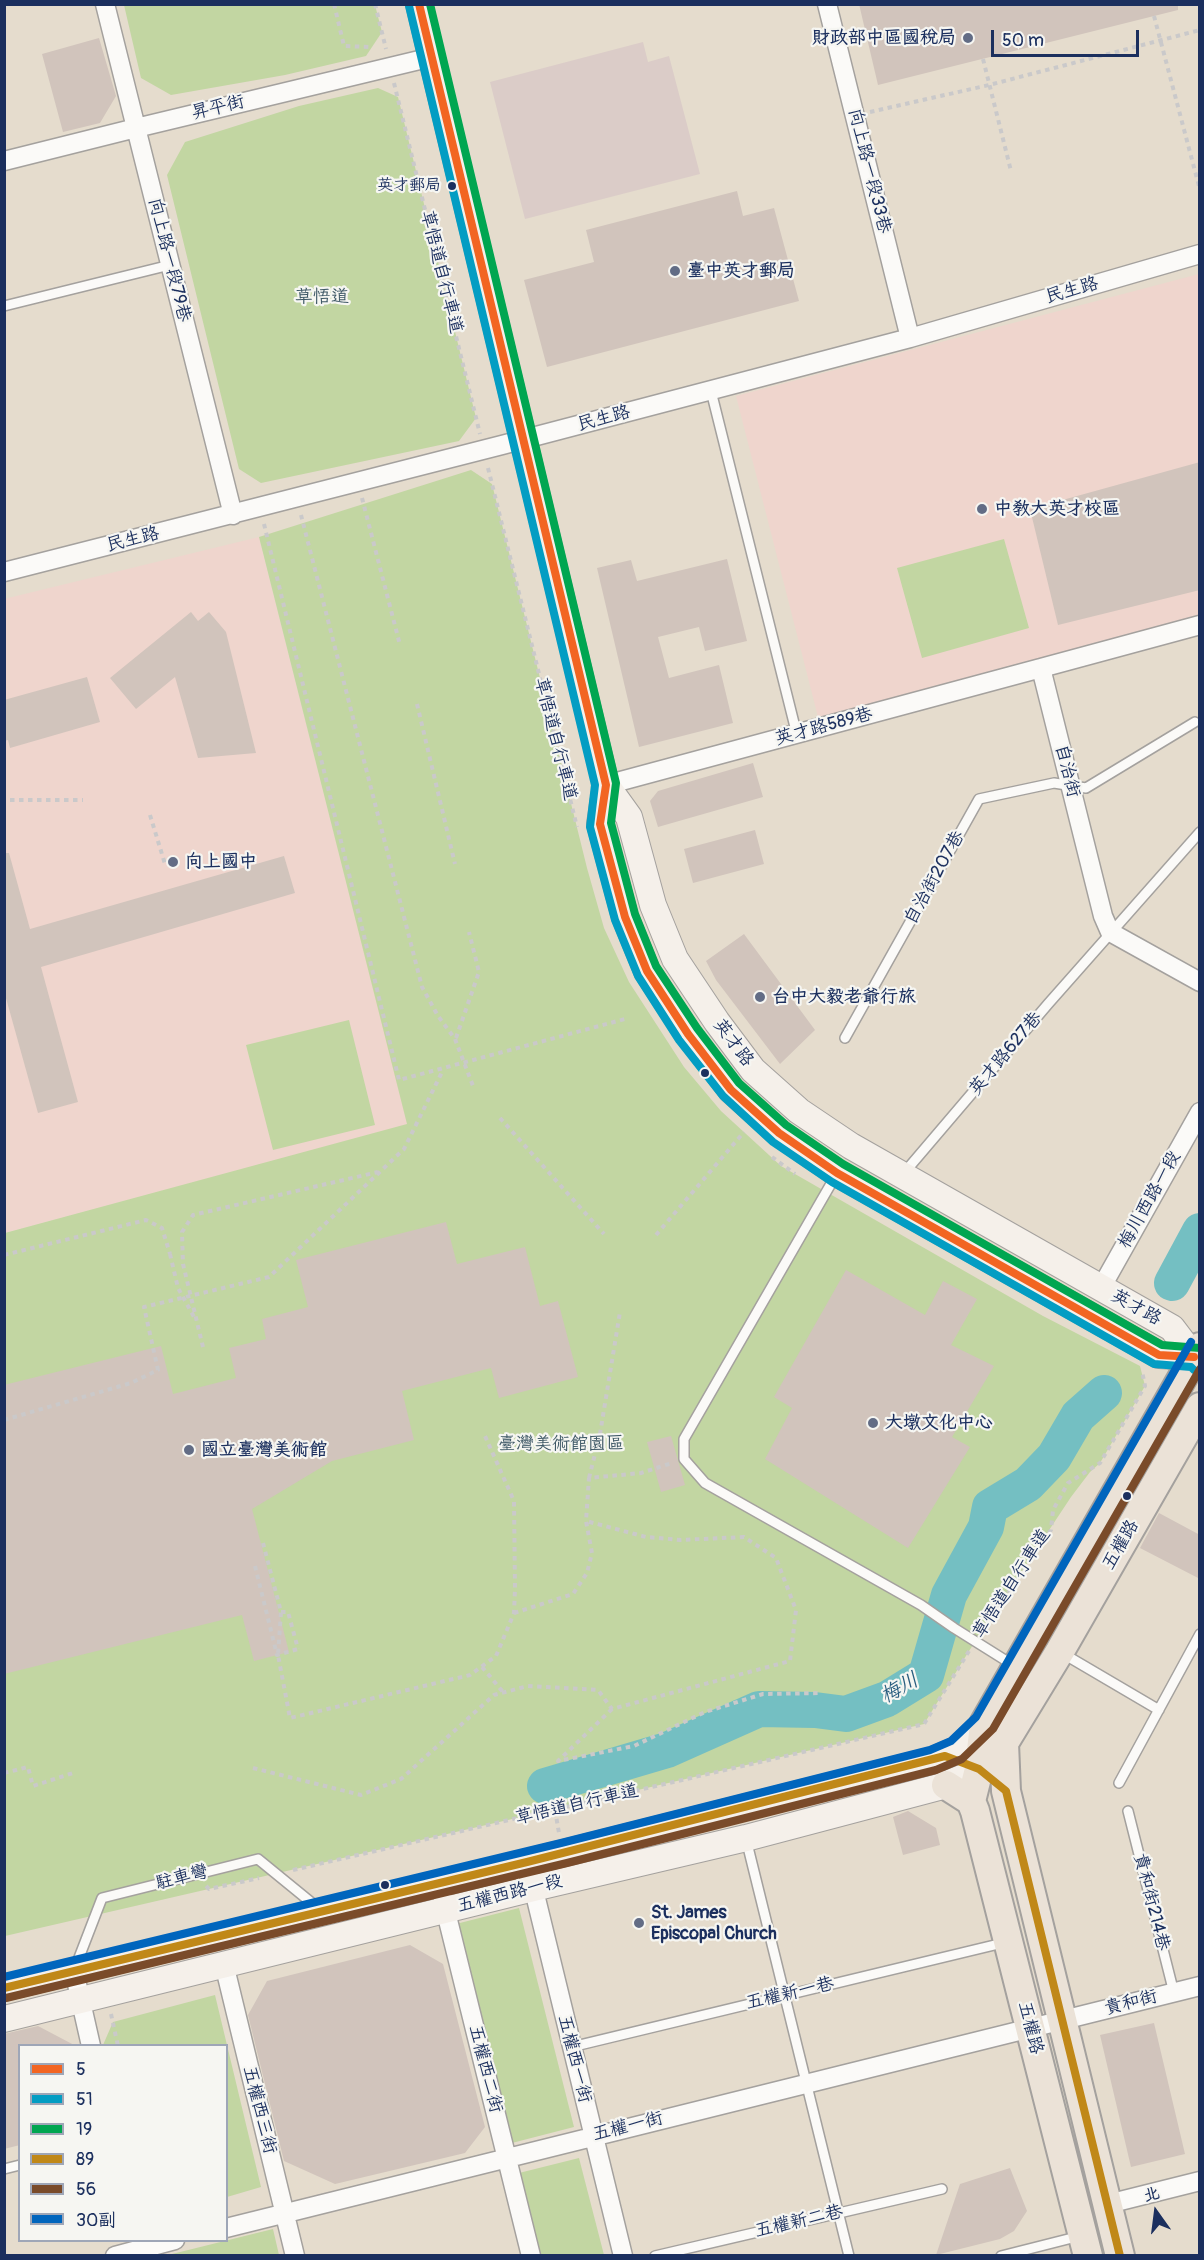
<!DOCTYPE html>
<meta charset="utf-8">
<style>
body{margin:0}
#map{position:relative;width:1204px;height:2260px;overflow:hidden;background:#e5dccd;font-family:Pangolin,"LXGW WenKai TC",sans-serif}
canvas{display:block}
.frame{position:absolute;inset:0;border:6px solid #1b2f5e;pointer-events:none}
.legend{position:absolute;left:18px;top:2044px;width:210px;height:198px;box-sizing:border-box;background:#f6f6f2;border:2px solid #9ea6b7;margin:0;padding:8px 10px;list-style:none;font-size:18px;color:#1b2f5e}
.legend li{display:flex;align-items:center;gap:12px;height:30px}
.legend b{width:30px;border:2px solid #9ea6b7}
.north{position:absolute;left:1126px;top:2182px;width:60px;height:60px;-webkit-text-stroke:4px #f6f6f2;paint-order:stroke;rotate:346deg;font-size:16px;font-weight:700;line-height:24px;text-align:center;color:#1b2f5e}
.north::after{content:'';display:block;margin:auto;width:21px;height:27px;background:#1b2f5e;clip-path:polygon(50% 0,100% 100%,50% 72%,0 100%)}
.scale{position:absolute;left:991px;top:30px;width:148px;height:27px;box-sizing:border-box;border:3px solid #1b2f5e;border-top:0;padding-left:8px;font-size:18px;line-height:21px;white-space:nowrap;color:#1b2f5e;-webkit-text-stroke:4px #f6f6f2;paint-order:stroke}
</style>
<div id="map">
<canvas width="1204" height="2260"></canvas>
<div class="frame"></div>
<ul class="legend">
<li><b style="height:8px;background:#f26522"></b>5</li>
<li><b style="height:8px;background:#039dc3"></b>51</li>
<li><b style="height:8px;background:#00a651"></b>19</li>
<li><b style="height:8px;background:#c08818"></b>89</li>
<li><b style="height:8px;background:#7a4b2a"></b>56</li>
<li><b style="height:8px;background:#0065bd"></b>30副</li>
</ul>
<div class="north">北</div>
<div class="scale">50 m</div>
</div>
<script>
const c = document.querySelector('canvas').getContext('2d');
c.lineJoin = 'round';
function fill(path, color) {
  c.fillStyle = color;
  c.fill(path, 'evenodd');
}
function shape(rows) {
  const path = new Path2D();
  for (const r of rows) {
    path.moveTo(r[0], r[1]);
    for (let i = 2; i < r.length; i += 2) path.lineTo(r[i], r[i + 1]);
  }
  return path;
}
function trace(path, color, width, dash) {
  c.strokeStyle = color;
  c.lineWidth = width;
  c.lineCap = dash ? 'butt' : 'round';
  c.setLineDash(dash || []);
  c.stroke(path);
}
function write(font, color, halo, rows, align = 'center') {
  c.font = font + ' Pangolin,"LXGW WenKai TC",sans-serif';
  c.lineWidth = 4.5;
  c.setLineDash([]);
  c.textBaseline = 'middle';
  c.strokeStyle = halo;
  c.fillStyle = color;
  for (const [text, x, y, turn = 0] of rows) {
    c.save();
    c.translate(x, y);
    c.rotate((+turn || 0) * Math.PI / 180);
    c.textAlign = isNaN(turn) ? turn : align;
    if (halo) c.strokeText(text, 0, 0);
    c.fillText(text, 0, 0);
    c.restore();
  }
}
fill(shape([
 [1199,274,1199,622,818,717,736,396],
 [259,537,408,1125,5,1233,4,599]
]), '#efd5cd');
fill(shape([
 [643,42,648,62,669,56,700,174,525,219,490,82]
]), '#dbccc8');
fill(shape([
 [124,5,375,5,382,32,366,56,285,75,171,95,141,78],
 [378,88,398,97,476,418,459,441,261,483,239,469,167,175,185,142,299,106],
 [471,470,492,484,587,868,604,928,629,982,684,1067,721,1111,781,1166,1043,1316,1140,1366,1145,1386,1100,1463,1090,1472,1071,1497,969,1651,924,1724,5,1936,5,1233,407,1124,259,537],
 [1004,539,1029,628,922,658,897,568],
 [349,1020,375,1125,273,1150,246,1045],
 [519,1908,574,2127,508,2144,452,1925],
 [215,1995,261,2187,227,2197,226,2046,103,2045,113,2022],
 [579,2158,604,2255,540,2255,519,2173],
 [273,2229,279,2255,168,2255]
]), '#c2d6a2');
trace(shape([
 [1172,1283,1200,1231],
 [545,1786,667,1750,759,1709,815,1710,846,1714,887,1699,926,1675,949,1595,986,1527,990,1507,1028,1484,1054,1457,1078,1416,1104,1393]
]), '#74bfc2', 36);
fill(shape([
 [859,4,1178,4,1178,10,878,85],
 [99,38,116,96,100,123,63,132,42,54],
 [737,191,743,216,774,208,799,301,547,367,524,280,594,262,586,230],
 [1200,462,1200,590,1058,625,1030,509],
 [727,559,747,641,705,651,699,627,658,637,669,678,719,665,733,723,639,747,597,568,631,560,637,581],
 [191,612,198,621,209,612,226,632,256,753,198,758,175,677,136,709,110,678],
 [87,677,100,722,10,748,8,740,4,741,4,700],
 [753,763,763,797,658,827,650,801,658,791],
 [755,830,764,864,693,883,684,849],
 [4,853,9,853,30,929,284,856,295,893,41,967,78,1102,38,1113,4,991],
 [744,934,815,1030,780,1064,716,980,706,961],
 [446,1222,457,1264,525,1247,540,1306,558,1301,578,1377,499,1398,491,1368,402,1391,414,1440,332,1461,252,1509,289,1652,254,1661,242,1615,4,1674,4,1385,161,1346,173,1394,236,1378,229,1348,266,1339,262,1319,308,1307,296,1260],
 [846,1270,925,1315,943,1281,977,1299,951,1345,994,1366,952,1437,970,1447,908,1548,765,1459,792,1408,774,1397],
 [671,1436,685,1485,661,1492,647,1442],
 [1159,1513,1200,1535,1200,1579,1140,1548],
 [908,1811,936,1828,940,1845,903,1855,893,1817],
 [410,1945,443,1964,485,2127,465,2153,335,2184,284,2161,248,2015,267,1981],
 [1154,2023,1185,2154,1131,2167,1100,2035],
 [38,2026,76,2046,20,2046,20,2145,4,2149,4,2034],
 [1010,2168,1027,2211,1014,2231,1000,2239,936,2255,960,2184]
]), '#d1c4bc');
const lane = shape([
 [4,306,170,265],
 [711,391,797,735],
 [845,1038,979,799,1054,783,1086,788,1195,722],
 [904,1173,1048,1004,1200,832],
 [836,1175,684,1439,684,1459,705,1483,921,1605,954,1628,1013,1665],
 [1062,1653,1159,1710],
 [1119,1783,1200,1634],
 [1128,1811,1174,1993],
 [746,1839,849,2256],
 [75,1968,102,1898,258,1859,318,1908],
 [571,2047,1007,1942],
 [4,2169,20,2165],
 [655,2256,942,2189],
 [1001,2256,1080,2236]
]);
const street = shape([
 [105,4,233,515],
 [827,4,910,338],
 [4,161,136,128,432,57],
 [4,572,502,445,910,338,1200,254],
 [1200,625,1041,668,1103,916,1110,932,1200,982],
 [606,785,1041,668],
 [1101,1288,1200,1112],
 [531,1878,623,2256],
 [443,1900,531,2256],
 [224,1964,295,2256],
 [74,1971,91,2046],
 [1108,2204,1200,2181],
 [226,2228,1200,1986],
 [115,2256,175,2240]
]);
const secondary = shape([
 [419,4,606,785,629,817,653,905,675,959,717,1022,753,1070,799,1111,851,1146,1172,1328,1194,1357,1200,1361],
 [606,785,600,824,625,917,647,971,688,1034,731,1090,779,1133,837,1173,1159,1355,1194,1357],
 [4,1988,527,1862,933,1760,957,1750,984,1724],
 [4,2019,534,1888,746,1838,939,1787,964,1777]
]);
const primary = shape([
 [1004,1743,1006,1791,1120,2256],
 [990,1757,1004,1743,1060,1651,1200,1407],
 [946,1785,971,1801,975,1811,1088,2256],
 [971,1801,979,1769,984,1724,1200,1347]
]);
trace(lane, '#a4a19e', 12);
trace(street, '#a4a19e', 21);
trace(secondary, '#a4a19e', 28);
trace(primary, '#a4a19e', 32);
trace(shape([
 [334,4,344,46,370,47],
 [375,4,386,49],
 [1154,16,1200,190],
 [983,59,1011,171],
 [394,83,480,434],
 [870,112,989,85,1200,30],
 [488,468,577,827],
 [362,498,400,645],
 [301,515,422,987,438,1016,455,1039,473,1086],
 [264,524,399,1080,625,1019],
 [417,704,455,864],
 [10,800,83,800],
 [150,815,165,864],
 [456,1038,479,972,469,932],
 [500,1118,604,1234],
 [772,1157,795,1174],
 [656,1235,744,1132],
 [4,1255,146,1220,162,1228,170,1254],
 [4,1420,131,1383,158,1370,144,1307,269,1277,404,1149,443,1070],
 [589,1478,600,1434,620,1312],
 [263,1543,281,1612,278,1655,290,1718,470,1675,496,1656,514,1613,515,1589,514,1501,485,1436],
 [281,1612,288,1612,298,1649],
 [514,1613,573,1594,587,1573,592,1553,586,1521,589,1478,641,1473,672,1463],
 [983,1630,1051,1530,1053,1510,1068,1483,1100,1463,1145,1386,1142,1371],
 [482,1667,503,1692],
 [612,1709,558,1761,634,1746,705,1712,763,1694,822,1693],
 [253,1768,361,1795,401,1779,494,1695,528,1686,598,1690,612,1709,790,1661,796,1610,776,1558,744,1537,681,1540,646,1537,586,1521],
 [4,1773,28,1767,33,1786,73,1773],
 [555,1810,559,1833],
 [293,1870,924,1724,969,1651],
 [206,1886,209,1889,259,1878],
 [111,2014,118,2046]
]), '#cac9ca', 4, [4.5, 4.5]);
trace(lane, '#fbfaf8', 9);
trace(street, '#fbfaf8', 18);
trace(secondary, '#f5f0ea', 26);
trace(primary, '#ebe2d7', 28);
trace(shape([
 [170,1254,178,1288,194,1317],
 [203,1347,183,1264,182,1232,193,1215,378,1172],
 [255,1566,277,1655,298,1649]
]), '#cac9ca', 4, [4.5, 4.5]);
trace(shape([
 [419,4,606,785,600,824,625,917,647,971,688,1034,731,1090,779,1133,837,1173,1159,1355,1194,1357]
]), '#f26522', 8);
trace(shape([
 [409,6,595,785,590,827,615,920,638,976,679,1040,723,1096,773,1142,832,1182,1154,1364,1191,1367,1194,1370]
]), '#039dc3', 8);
trace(shape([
 [430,4,616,783,611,823,635,914,656,966,697,1028,739,1083,786,1125,843,1164,1162,1345,1200,1348]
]), '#00a651', 8);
trace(shape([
 [4,1988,527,1862,945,1756,979,1769,1006,1791,1120,2256]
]), '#c08818', 8);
trace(shape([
 [6,1998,567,1863,936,1770,962,1759,993,1729,1200,1369]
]), '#7a4b2a', 8);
trace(shape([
 [4,1977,561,1843,930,1750,951,1741,976,1717,1191,1342]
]), '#0065bd', 8);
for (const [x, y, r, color] of [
 [968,38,6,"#626c85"],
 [452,186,5,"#1b2f5e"],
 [675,271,6,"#626c85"],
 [982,509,6,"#626c85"],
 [173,862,6,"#626c85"],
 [760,997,6,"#626c85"],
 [705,1073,5,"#1b2f5e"],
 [873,1423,6,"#626c85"],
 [189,1450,6,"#626c85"],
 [1127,1496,5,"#1b2f5e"],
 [385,1885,5,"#1b2f5e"],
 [639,1923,6,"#626c85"]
]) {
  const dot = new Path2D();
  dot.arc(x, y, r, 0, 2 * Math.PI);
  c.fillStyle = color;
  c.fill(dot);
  trace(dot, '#f6f6f2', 2);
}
write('16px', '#1b2f5e', '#f6f6f2', [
 ["英才郵局",441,186]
], 'right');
write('bold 18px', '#1b2f5e', '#f6f6f2', [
 ["財政部中區國稅局",956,38,"right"],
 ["臺中英才郵局",687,271],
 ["中教大英才校區",994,509],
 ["向上國中",185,862],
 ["台中大毅老爺行旅",772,997],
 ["大墩文化中心",885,1423],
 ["國立臺灣美術館",201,1450],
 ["St. James",651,1913],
 ["Episcopal Church",651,1934]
], 'left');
write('18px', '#1b2f5e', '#f6f6f2', [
 ["昇平街",218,108,-13],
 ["向上路一段33巷",869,171,76],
 ["向上路一段79巷",169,260,76],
 ["草悟道自行車道",441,272,76],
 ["民生路",1072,291,-16],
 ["民生路",604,419,-15],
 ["民生路",133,540,-14],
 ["英才路589巷",824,727,-15],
 ["草悟道自行車道",555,739,76],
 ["自治街",1067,771,76],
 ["自治街207巷",935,878,-61],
 ["英才路",733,1043,53],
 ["英才路627巷",1006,1054,-50],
 ["梅川西路一段",1150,1200,-61],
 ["英才路",1136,1308,29],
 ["五權路",1121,1545,-60],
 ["草悟道自行車道",1012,1584,-57],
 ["草悟道自行車道",577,1805,-13],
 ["駐車彎",182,1878,-14],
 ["五權西路一段",510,1894,-14],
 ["貴和街214巷",1151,1902,76],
 ["五權新一巷",790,1994,-13],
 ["貴和街",1131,2003,-14],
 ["五權路",1030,2028,76],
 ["五權西一街",574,2059,76],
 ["五權西二街",485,2069,76],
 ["五權西三街",259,2110,76],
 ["五權一街",628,2127,-14],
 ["五權新二巷",799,2222,-13]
]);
write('18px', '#3e5866', '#f6f6f2', [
 ["草悟道",322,297],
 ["臺灣美術館園區",561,1444]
]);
write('italic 20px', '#295d7f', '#f6f6f2', [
 ["梅川",900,1689,-29]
]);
</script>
